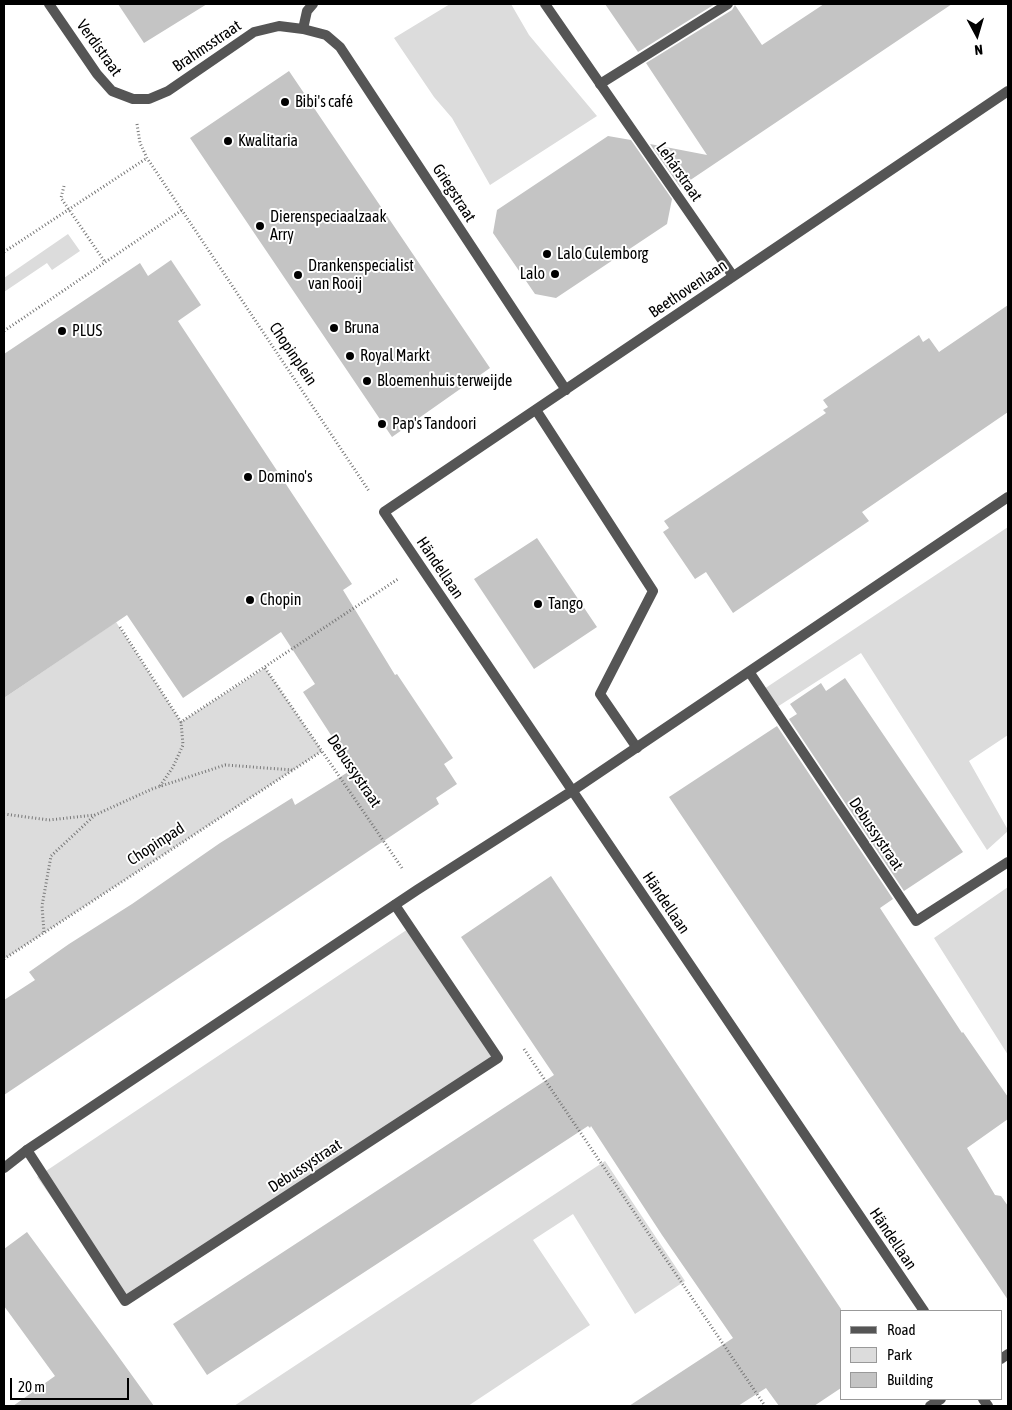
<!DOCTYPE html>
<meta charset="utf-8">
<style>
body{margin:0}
#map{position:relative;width:1012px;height:1410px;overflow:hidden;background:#fff;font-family:"Asap Condensed",sans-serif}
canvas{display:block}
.frame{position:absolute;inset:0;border:5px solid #000;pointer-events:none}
.legend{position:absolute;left:840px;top:1310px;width:162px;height:90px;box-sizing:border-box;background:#fff;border:1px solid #999;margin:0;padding:6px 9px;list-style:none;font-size:15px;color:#000}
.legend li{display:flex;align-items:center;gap:10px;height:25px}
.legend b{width:25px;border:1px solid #999}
.north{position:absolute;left:952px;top:10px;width:50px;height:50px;-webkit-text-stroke:4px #fff;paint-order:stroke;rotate:174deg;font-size:14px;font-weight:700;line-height:20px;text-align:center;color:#000}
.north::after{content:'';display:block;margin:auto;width:18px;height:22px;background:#000;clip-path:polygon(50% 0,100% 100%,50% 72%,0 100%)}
.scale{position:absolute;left:10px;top:1378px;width:119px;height:22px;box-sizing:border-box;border:2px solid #000;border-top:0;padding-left:6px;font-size:15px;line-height:18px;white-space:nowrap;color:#000;-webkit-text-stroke:4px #fff;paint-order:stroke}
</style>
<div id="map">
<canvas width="1012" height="1410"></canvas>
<div class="frame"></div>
<ul class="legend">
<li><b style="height:6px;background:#555"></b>Road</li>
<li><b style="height:14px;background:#dcdcdc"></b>Park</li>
<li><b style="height:14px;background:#c4c4c4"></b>Building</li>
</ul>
<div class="north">N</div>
<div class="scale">20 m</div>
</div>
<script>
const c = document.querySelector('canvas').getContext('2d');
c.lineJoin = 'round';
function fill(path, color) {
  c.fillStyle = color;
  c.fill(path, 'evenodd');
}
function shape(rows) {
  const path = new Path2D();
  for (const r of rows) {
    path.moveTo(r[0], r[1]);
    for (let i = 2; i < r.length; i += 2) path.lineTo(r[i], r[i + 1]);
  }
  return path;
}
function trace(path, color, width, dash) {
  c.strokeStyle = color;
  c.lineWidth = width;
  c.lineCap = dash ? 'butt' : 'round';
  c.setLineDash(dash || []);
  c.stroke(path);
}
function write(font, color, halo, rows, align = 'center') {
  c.font = font + ' "Asap Condensed",sans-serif';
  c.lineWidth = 4;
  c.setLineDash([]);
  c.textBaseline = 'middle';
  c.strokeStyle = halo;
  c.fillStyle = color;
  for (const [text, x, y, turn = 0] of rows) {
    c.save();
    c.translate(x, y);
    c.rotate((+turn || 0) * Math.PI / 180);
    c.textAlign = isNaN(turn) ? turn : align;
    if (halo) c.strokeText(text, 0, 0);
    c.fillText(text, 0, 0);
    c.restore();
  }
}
fill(shape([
 [450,4,511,4,529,35,597,116,490,185,452,118,434,97,394,38],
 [68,234,80,251,52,270,47,263,4,292,4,278],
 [1008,527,1008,735,969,761,1008,830,1008,831,987,850,861,653,774,709,761,691],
 [116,622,181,722,265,668,322,751,4,959,4,698],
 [1008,887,1008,1055,934,938],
 [414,925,498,1058,125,1301,37,1177],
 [605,1161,685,1281,635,1314,573,1214,533,1240,590,1325,468,1406,234,1406]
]), '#dcdcdc');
fill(shape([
 [118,4,207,4,144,43],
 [605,4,715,4,638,52],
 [824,4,952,4,680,187,650,144,707,155,646,63,732,10,735,5,762,45],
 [289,71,490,368,392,437,190,138],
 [608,136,631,140,672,199,667,224,556,298,535,294,493,233,497,210],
 [171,260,201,305,178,321,352,584,343,590,395,675,397,674,453,758,444,764,457,784,436,798,439,804,4,1095,4,1000,35,980,29,972,69,944,132,904,220,843,292,798,295,805,353,769,303,692,315,684,281,632,183,698,127,615,4,698,4,354,140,263,148,276],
 [1008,305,1008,412,862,512,869,521,733,613,706,572,695,579,663,532,669,528,664,521,826,413,823,410,828,407,823,400,919,335,923,342,929,338,939,352],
 [537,538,597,627,534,669,474,579],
 [845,678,963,852,904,891,789,719,797,714,790,704,821,683,826,691],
 [777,726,893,899,880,908,962,1033,963,1032,1008,1097,1008,1119,967,1148,995,1195,1001,1196,1008,1206,1008,1300,669,797],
 [551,876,841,1309,841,1388,814,1406,779,1406,766,1388,738,1406,629,1406,733,1338,662,1235,591,1126,590,1128,588,1126,207,1375,173,1324,554,1075,461,937],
 [27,1232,113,1349,154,1406,13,1406,55,1376,4,1306,4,1249]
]), '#c4c4c4');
trace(shape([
 [137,124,140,143,147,158,369,491],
 [64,186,61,198,105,262],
 [4,252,147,158],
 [4,331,182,210],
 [120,627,181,722,398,579],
 [265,668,402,868],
 [160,786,173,767,183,745,181,722],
 [4,814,49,820,95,815],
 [44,932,42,906,51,856,95,815,152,789,225,765,293,770],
 [4,959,322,751],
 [524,1049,765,1406]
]), '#777', 3, [1, 2.5]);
trace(shape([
 [600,84,728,4],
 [536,410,653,591,600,694,637,748],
 [750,673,916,921,1008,862],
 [27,1150,125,1301,498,1058,395,905]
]), '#555', 10);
trace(shape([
 [49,4,97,74,112,91,133,99,149,99,168,91,254,32,279,26,303,29,326,35,340,47,566,390],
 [545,4,733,276],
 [303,29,307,11,313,4],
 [4,1168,27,1150,417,890,572,791,1008,497],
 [924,1311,384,512,1008,91],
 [1001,1359,1008,1354],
 [983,1399,988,1406],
 [930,1406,941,1399]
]), '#555', 10);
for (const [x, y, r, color] of [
 [285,102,5,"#000"],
 [228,141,5,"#000"],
 [260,226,5,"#000"],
 [547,254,5,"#000"],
 [555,274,5,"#000"],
 [298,275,5,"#000"],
 [334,328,5,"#000"],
 [62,331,5,"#000"],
 [350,356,5,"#000"],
 [367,381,5,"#000"],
 [382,424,5,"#000"],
 [248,477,5,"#000"],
 [250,600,5,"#000"],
 [538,604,5,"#000"]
]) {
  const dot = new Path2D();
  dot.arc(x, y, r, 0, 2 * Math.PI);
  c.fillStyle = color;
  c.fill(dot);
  trace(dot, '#fff', 2);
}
write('16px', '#000', '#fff', [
 ["Brahmsstraat",207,46,-34],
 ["Verdistraat",99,48,54],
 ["Lehárstraat",679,172,55],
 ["Griegstraat",454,193,57],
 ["Beethovenlaan",688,289,-34],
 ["Chopinplein",293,354,56],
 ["Händellaan",440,568,56],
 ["Debussystraat",354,771,56],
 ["Debussystraat",876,834,56],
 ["Chopinpad",156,844,-33],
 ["Händellaan",666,903,56],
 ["Debussystraat",305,1166,-33],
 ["Händellaan",893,1239,56]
]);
write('16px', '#000', '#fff', [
 ["Bibi's café",295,102],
 ["Kwalitaria",238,141],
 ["Dierenspeciaalzaak",270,217],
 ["Arry",270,235],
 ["Lalo Culemborg",557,254],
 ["Drankenspecialist",308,266],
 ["van Rooij",308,284],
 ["Lalo",545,274,"right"],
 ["Bruna",344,328],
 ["PLUS",72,331],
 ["Royal Markt",360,356],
 ["Bloemenhuis terweijde",377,381],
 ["Pap's Tandoori",392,424],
 ["Domino's",258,477],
 ["Chopin",260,600],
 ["Tango",548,604]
], 'left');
</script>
